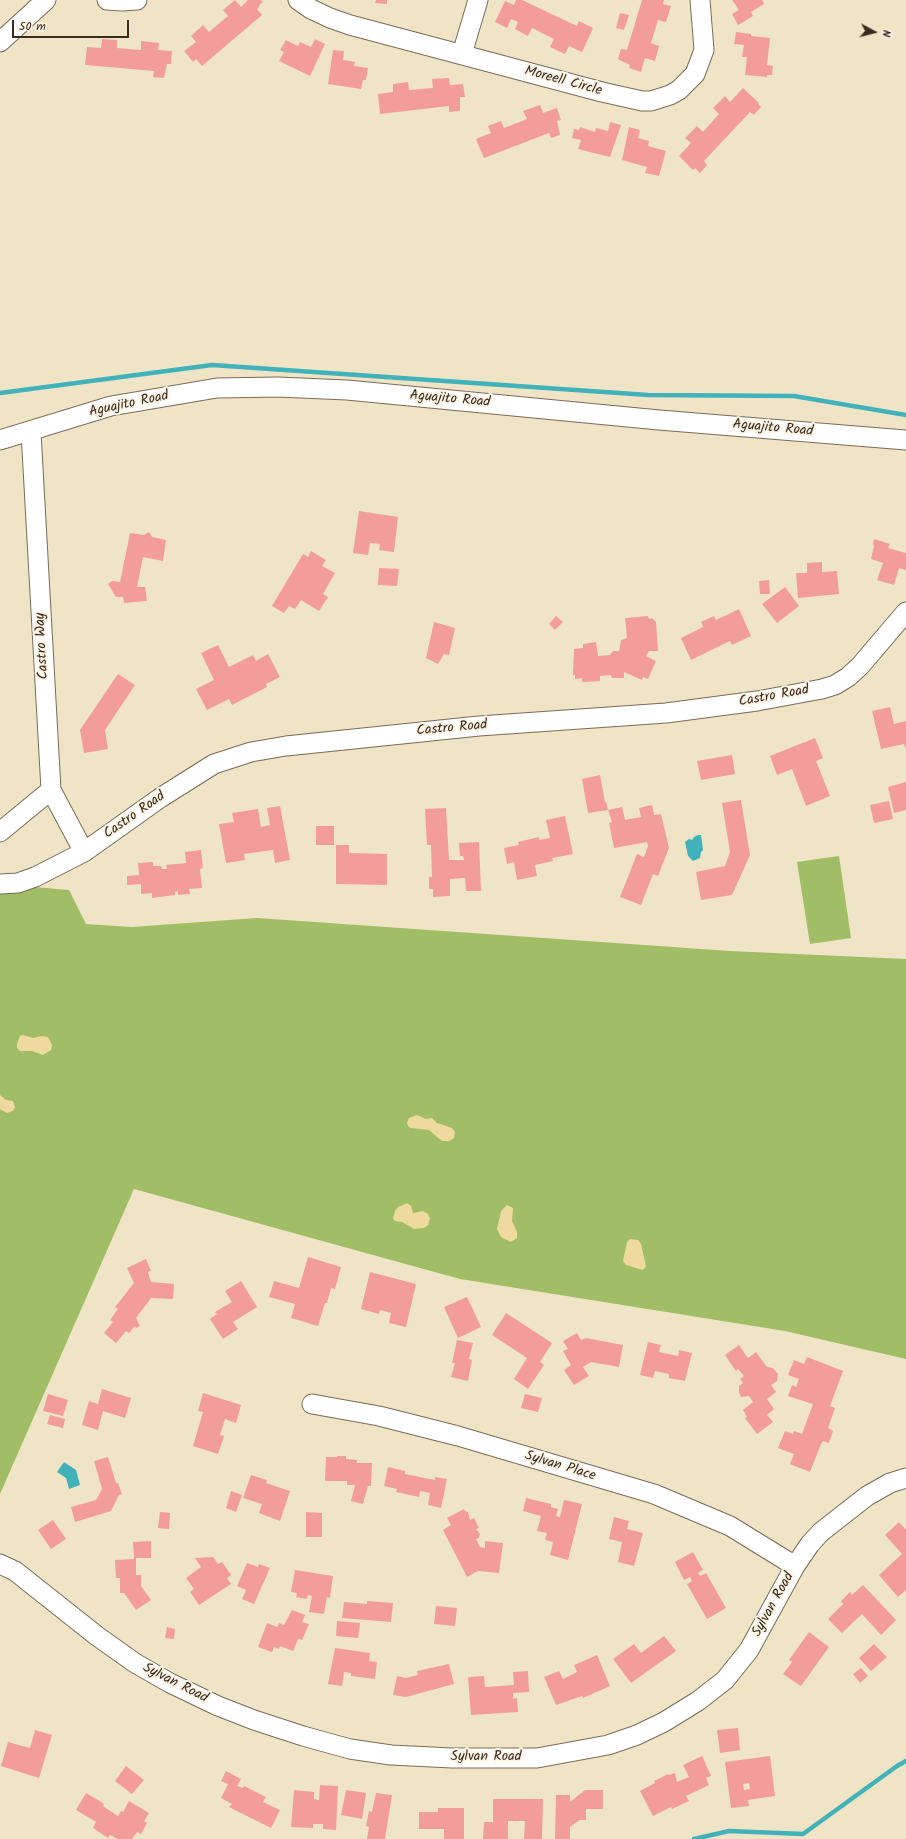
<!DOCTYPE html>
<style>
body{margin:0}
#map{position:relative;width:906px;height:1839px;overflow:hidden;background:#f0e4c6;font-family:Kalam,sans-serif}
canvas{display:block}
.north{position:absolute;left:854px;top:12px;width:40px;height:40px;-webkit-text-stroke:3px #fcf5e5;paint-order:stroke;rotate:97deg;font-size:11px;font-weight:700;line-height:16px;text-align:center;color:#3b2a1e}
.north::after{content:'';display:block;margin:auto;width:14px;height:18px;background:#3b2a1e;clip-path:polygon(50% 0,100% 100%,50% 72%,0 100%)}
.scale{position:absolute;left:12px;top:20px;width:117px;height:18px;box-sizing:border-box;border:2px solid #3b2a1e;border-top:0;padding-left:5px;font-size:12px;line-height:14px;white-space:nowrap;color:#3b2a1e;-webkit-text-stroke:3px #fcf5e5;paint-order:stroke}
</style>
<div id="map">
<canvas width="906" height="1839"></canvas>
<div class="north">N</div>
<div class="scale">50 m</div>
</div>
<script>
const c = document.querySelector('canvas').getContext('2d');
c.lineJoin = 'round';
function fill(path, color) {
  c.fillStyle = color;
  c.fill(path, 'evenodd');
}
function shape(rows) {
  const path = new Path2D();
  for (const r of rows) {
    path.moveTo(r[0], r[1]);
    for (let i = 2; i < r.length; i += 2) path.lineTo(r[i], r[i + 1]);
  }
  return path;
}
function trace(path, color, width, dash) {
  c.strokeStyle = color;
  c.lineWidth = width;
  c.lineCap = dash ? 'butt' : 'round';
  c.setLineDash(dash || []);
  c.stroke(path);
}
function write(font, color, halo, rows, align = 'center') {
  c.font = font + ' Kalam,sans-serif';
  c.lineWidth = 4;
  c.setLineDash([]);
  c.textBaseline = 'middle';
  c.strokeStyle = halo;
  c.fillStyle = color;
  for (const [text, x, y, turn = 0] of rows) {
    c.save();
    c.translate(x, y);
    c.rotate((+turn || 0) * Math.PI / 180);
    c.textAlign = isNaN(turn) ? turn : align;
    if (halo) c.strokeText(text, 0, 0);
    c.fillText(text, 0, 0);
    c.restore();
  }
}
fill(shape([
 [839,856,851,938,810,944,797,862],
 [0,884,69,890,86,924,132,927,257,918,730,951,906,959,906,1359,785,1331,460,1279,134,1189,0,1494]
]), '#a1be66');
fill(shape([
 [23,1035,33,1038,42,1036,48,1037,52,1045,51,1050,43,1055,32,1051,20,1051,17,1048,17,1044,20,1036],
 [0,1095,6,1100,13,1101,15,1107,13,1111,7,1113,0,1109],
 [417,1115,426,1119,432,1118,437,1123,452,1128,455,1132,454,1138,449,1141,442,1141,429,1130,411,1128,408,1126,407,1123,409,1118],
 [407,1203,411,1206,413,1213,423,1211,428,1214,430,1218,428,1225,424,1228,414,1229,402,1222,395,1221,393,1219,395,1211,398,1207],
 [507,1205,513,1208,512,1221,517,1232,517,1238,511,1242,501,1237,497,1229,501,1211],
 [630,1239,638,1240,641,1244,646,1266,643,1270,626,1265,623,1261,627,1242]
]), '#eeda9e');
fill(shape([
 [698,835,701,835,703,850,701,852,700,858,693,861,688,856,685,842,689,839,692,840,694,837],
 [64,1462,76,1470,80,1485,69,1489,66,1478,57,1472]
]), '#41b2ba');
trace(shape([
 [0,393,212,365,648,395,794,396,906,415],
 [694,1839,729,1831,803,1834,897,1766,906,1761]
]), '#41b2ba', 4.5);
fill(shape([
 [235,0,241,7,248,0,261,0,263,2,259,5,260,6,257,9,262,15,202,66,196,59,193,62,184,51,196,42,191,36,203,25,209,32,228,16,223,10],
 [376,0,387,0,387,4,375,3],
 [516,0,522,0,577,26,579,21,593,28,582,52,569,46,565,54,550,47,554,39,532,28,528,36,515,29,518,22,511,19,507,28,495,22,505,1,514,5],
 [642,0,664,0,663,4,671,6,666,22,658,20,651,43,659,46,655,61,645,58,641,72,629,68,630,65,618,59,621,49,627,50],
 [732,0,762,0,764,4,751,12,753,16,738,25,732,14,739,10],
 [620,13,629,15,624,30,616,28],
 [736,32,751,34,751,36,770,38,767,65,773,66,772,75,767,75,767,77,745,75,747,57,742,57,744,45,734,44],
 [102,39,117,40,117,48,141,50,141,41,159,43,158,50,172,51,171,64,167,64,164,78,153,77,154,71,85,65,87,47,101,48],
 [315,39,325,44,310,76,279,61,284,52,280,50,286,40,298,46,300,42,311,47],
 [333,50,344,51,343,60,355,62,354,66,368,68,366,80,363,80,361,89,328,84],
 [449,78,450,85,463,84,465,97,460,97,460,111,449,112,449,106,380,114,378,94,393,92,393,84,408,82,409,90,433,88,432,79],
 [743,88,759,103,758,104,761,107,754,115,750,112,704,161,707,165,700,173,695,168,693,170,679,156,691,143,685,138,697,126,703,132,719,114,713,108,725,96,730,102],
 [540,105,543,113,557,108,561,120,557,121,560,135,551,138,549,133,484,158,476,139,491,133,488,126,501,121,504,128,527,119,523,111],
 [610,122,621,125,610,157,578,149,581,140,572,138,574,129,579,130,580,127,595,132,596,128,608,131],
 [629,127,640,130,638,138,649,141,648,146,666,151,659,176,645,173,647,167,622,160],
 [359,511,398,517,394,552,379,550,380,544,370,543,368,555,353,553],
 [149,532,152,537,166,540,163,561,143,557,137,587,145,587,147,601,124,603,123,597,116,597,108,584,112,581,120,582,130,533,144,535],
 [874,539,890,544,888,548,906,553,906,570,899,568,894,585,877,580,883,563,871,559,874,546,873,544],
 [311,551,326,560,322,566,335,573,323,594,328,597,319,611,301,600,295,609,289,606,284,613,272,606,303,554,308,557],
 [822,562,822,572,837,571,839,594,798,598,796,573,807,573,807,563],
 [379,568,399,569,397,586,378,585],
 [769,580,770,594,760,594,759,581],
 [785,587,799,606,777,623,762,604],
 [739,609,751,636,732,645,730,641,691,660,681,638,703,627,701,622,714,616,716,620],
 [556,616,563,622,555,630,549,624],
 [648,616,649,619,652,618,656,622,658,651,649,651,646,656,656,661,648,679,643,677,642,680,624,672,624,678,612,678,611,675,600,676,600,681,582,682,582,678,575,679,575,675,573,675,574,649,583,648,583,644,596,642,598,656,610,655,613,651,619,651,621,640,627,638,625,618],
 [434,622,455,628,449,655,444,654,438,664,426,658],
 [218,645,229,667,253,655,256,661,268,654,280,677,266,684,267,687,232,705,229,699,207,710,196,689,214,680,201,653],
 [118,674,135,685,105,730,108,749,84,753,80,730],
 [890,707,894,724,906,721,906,749,904,744,881,749,872,711],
 [815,738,823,758,816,761,830,796,806,806,792,769,777,775,770,756],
 [732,755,735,774,701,780,697,761],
 [600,775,605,802,606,802,608,810,622,807,625,820,641,817,639,808,652,805,654,815,661,814,669,848,658,876,653,874,641,905,620,897,637,854,644,857,648,846,647,842,614,848,609,823,612,822,608,810,588,813,582,779],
 [906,782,906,810,894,813,888,787],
 [741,800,750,855,732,895,701,900,696,872,725,866,730,852,722,803],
 [889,801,893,819,874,823,870,805],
 [280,806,290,860,275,863,273,850,244,854,245,860,226,863,219,824,234,822,232,813,258,809,261,827,270,825,267,808],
 [446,808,449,860,464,860,463,856,460,856,459,843,479,842,481,891,466,891,465,878,450,879,450,896,433,897,433,889,429,889,429,877,432,877,431,845,427,845,425,809],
 [565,816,573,854,552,858,553,861,535,865,537,876,517,880,514,862,507,864,504,848,519,845,518,842,539,837,539,840,550,838,546,820],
 [316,826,334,826,334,845,316,845],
 [336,845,349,845,349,853,387,854,387,885,336,884],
 [201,850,203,868,200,869,202,888,189,889,190,894,178,895,178,891,175,892,175,895,152,898,152,893,141,894,141,884,127,885,127,876,139,875,138,863,153,862,153,866,161,866,162,869,167,869,166,865,186,863,185,852],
 [308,1257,341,1267,335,1289,331,1288,327,1303,325,1303,318,1326,291,1318,295,1304,269,1297,274,1281,299,1288],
 [146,1259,151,1271,148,1272,151,1282,174,1284,173,1299,151,1298,136,1318,140,1326,136,1328,135,1326,129,1333,126,1331,116,1343,104,1333,113,1322,110,1320,118,1309,115,1307,134,1283,127,1268],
 [370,1272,416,1284,406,1327,389,1323,391,1313,380,1310,379,1314,361,1309],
 [241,1281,257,1307,233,1322,238,1329,223,1339,210,1319,217,1314,215,1312,232,1302,225,1291],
 [467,1297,481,1327,458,1338,444,1307],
 [506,1313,552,1343,540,1362,544,1365,528,1389,514,1379,527,1358,492,1335],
 [577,1333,581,1340,586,1338,623,1345,619,1367,591,1362,583,1367,589,1376,574,1385,564,1370,571,1365,563,1351,568,1349,563,1341],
 [457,1340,473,1343,469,1359,472,1360,468,1381,451,1377,455,1363,452,1363],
 [648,1342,661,1345,659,1352,678,1356,679,1350,692,1353,685,1381,669,1378,669,1374,655,1371,653,1378,640,1375],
 [739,1345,748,1358,756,1352,767,1367,773,1368,778,1374,777,1381,771,1385,776,1392,767,1399,774,1409,767,1415,773,1422,757,1434,745,1418,747,1417,743,1410,753,1402,749,1396,741,1397,739,1392,739,1386,743,1383,740,1379,744,1376,738,1369,736,1371,725,1355],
 [807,1357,843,1371,830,1406,835,1408,828,1428,833,1431,829,1443,823,1441,821,1444,810,1472,790,1464,794,1454,778,1448,785,1431,793,1434,794,1431,802,1434,813,1404,788,1396,792,1385,796,1387,799,1379,788,1375,794,1360,804,1364],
 [102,1389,131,1398,125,1418,103,1411,98,1430,82,1425,89,1401,98,1404],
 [203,1393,241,1405,236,1423,225,1419,220,1435,224,1436,218,1454,193,1446,203,1412,198,1411],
 [48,1394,68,1400,63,1416,43,1411],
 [525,1394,542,1398,538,1412,521,1408],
 [50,1415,65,1419,63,1428,47,1424],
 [337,1456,346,1456,346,1459,357,1460,357,1463,372,1463,371,1486,368,1486,363,1504,351,1501,355,1485,347,1485,347,1481,325,1481,326,1457,337,1457],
 [108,1457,116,1483,118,1483,122,1494,119,1495,111,1511,75,1522,71,1507,96,1500,102,1489,94,1461],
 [388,1467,405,1471,405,1474,435,1480,435,1477,447,1479,441,1508,428,1505,430,1493,420,1491,419,1497,396,1492,397,1489,384,1486],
 [251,1475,267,1480,266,1483,290,1491,280,1521,259,1513,262,1504,243,1498],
 [231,1491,242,1495,236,1512,226,1508],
 [526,1498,551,1504,551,1507,558,1509,556,1516,560,1517,564,1500,582,1504,568,1560,550,1555,553,1542,545,1540,547,1533,537,1531,541,1516,523,1511],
 [464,1509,465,1511,468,1512,470,1520,474,1518,479,1528,476,1529,480,1534,479,1538,476,1539,480,1547,485,1548,485,1541,503,1543,499,1573,478,1571,467,1577,443,1530,451,1525,447,1518],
 [160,1512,170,1513,169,1529,158,1528],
 [306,1512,322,1513,322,1537,306,1537],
 [614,1517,629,1521,627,1529,643,1533,634,1566,618,1562,622,1542,609,1539],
 [53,1520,66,1539,51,1549,38,1530],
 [899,1522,906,1530,906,1590,898,1597,879,1575,902,1554,885,1535],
 [151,1541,151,1558,136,1558,136,1575,141,1575,141,1586,151,1600,136,1610,124,1593,120,1593,120,1578,116,1578,115,1560,134,1559,133,1542],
 [693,1552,703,1570,698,1573,700,1576,706,1573,726,1608,707,1619,687,1584,692,1581,690,1577,684,1580,675,1562],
 [213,1557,218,1564,222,1562,231,1575,227,1578,231,1584,199,1605,190,1592,194,1589,186,1578,201,1567,195,1558],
 [247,1563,258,1567,259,1564,270,1568,254,1604,242,1599,246,1590,237,1586],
 [295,1570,333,1576,330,1598,327,1597,324,1614,309,1612,312,1596,308,1595,307,1599,296,1597,297,1593,291,1592],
 [863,1585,896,1620,881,1635,862,1614,842,1633,828,1619,843,1604,841,1601,850,1592,852,1595],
 [367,1601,393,1603,391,1622,342,1618,344,1602,367,1604],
 [436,1606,457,1608,455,1626,434,1624],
 [292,1610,305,1615,302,1622,309,1624,302,1640,298,1639,293,1651,280,1646,279,1649,274,1647,272,1652,258,1647,267,1623,277,1627,279,1623,284,1625],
 [337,1621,360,1623,358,1638,336,1636],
 [167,1627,175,1629,174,1639,165,1638],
 [809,1632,829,1647,801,1686,783,1674,792,1662,789,1660],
 [664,1636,676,1651,631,1683,613,1659,634,1644,641,1653],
 [874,1644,887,1657,871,1671,859,1658],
 [335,1648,370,1653,369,1661,377,1662,375,1679,351,1676,351,1673,344,1672,342,1686,328,1684],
 [597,1655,610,1686,583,1698,582,1696,556,1705,544,1677,559,1671,563,1679,577,1672,574,1665],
 [449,1664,454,1684,406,1697,393,1695,397,1676,406,1678,418,1675,417,1671],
 [861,1668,868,1676,860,1683,853,1674],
 [528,1671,529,1692,513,1693,513,1699,517,1698,518,1712,471,1715,468,1677,484,1676,485,1687,514,1685,513,1672],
 [738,1728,740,1750,720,1753,717,1730],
 [35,1730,52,1735,39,1778,1,1766,8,1742,30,1748],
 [702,1756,711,1776,706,1778,709,1785,686,1796,689,1801,672,1809,671,1807,653,1816,640,1791,655,1783,654,1781,668,1774,669,1775,675,1773,677,1782,689,1777,683,1765],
 [770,1756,775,1796,748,1800,749,1806,731,1808,725,1762],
 [749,1783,750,1789,744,1790,743,1784],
 [126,1766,144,1780,132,1794,115,1781],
 [226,1771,241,1779,237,1786,243,1788,244,1786,266,1797,263,1802,280,1810,271,1828,229,1807,232,1804,221,1798,228,1784,221,1781],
 [320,1785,338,1786,336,1830,323,1829,323,1824,313,1824,313,1828,291,1827,294,1790,314,1792,314,1799,319,1800],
 [346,1790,366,1793,362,1819,341,1815],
 [585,1790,603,1790,603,1809,586,1809,586,1820,580,1820,570,1827,570,1839,555,1839,556,1795,570,1795,570,1802],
 [86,1793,103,1803,104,1807,118,1816,121,1811,123,1812,129,1801,149,1813,144,1821,147,1823,141,1834,137,1832,132,1839,118,1839,110,1835,108,1838,93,1828,96,1822,76,1810],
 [376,1793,392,1795,385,1839,367,1839,369,1827,366,1826,369,1811,372,1812],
 [493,1799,543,1799,542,1839,524,1839,525,1821,508,1821,508,1839,483,1839,484,1822,493,1822],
 [438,1808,464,1808,464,1839,444,1839,444,1829,419,1829,419,1812,438,1812]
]), '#f39d9a');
const minor = shape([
 [107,0,122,1,137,0],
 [298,0,311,9,330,18,350,25,602,92,642,101,651,101,670,95,679,90,695,74,704,50,700,0],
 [0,42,46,0],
 [462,54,478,0],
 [31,432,51,790,84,852],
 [0,440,111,406,217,388,278,387,347,390,659,420,906,440],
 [0,832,51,790],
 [0,884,18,883,35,877,84,852,160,798,214,764,251,752,286,746,479,726,666,713,757,701,822,689,835,685,848,677,860,666,906,612],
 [312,1404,379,1416,458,1436,654,1494,730,1526,795,1566],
 [0,1564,15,1571,97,1636,135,1663,170,1683,218,1706,254,1720,303,1736,350,1749,391,1755,452,1758,537,1758,608,1745,637,1735,664,1722,698,1701,725,1680,749,1650,795,1566,810,1544,821,1532,867,1496,890,1483,906,1478]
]);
trace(minor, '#7a6b59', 21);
trace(minor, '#fff', 19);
write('14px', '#3b2a1e', '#fcf5e5', [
 ["Moreell Circle",563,82,15],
 ["Aguajito Road",450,400,5],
 ["Aguajito Road",129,405,-12],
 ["Aguajito Road",773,429,5],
 ["Castro Way",43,646,-93],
 ["Castro Road",774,697,-10],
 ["Castro Road",452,729,-5],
 ["Castro Road",135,816,-35],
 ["Sylvan Place",560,1467,17],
 ["Sylvan Road",774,1605,-61],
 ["Sylvan Road",175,1684,27],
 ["Sylvan Road",486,1758]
]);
</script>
